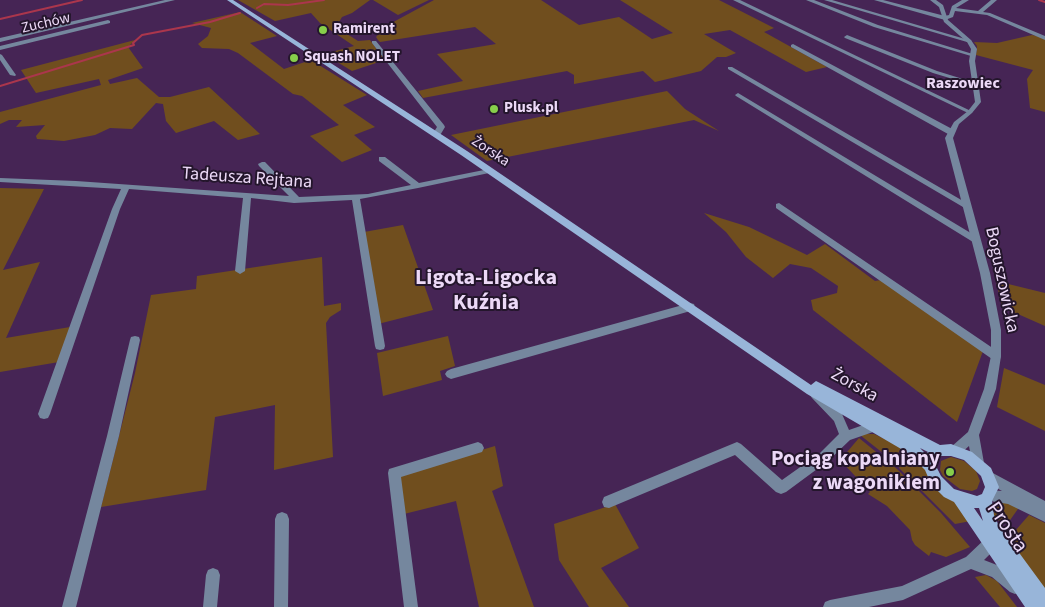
<!DOCTYPE html>
<meta charset="utf-8">
<style>
body{margin:0}
canvas{display:block;background:#462555}
</style>
<canvas width="1045" height="607"></canvas>
<script>
const c = document.querySelector('canvas').getContext('2d');
c.lineJoin = 'round';
function fill(path, color) {
  c.fillStyle = color;
  c.fill(path, 'evenodd');
}
function shape(rows) {
  const path = new Path2D();
  for (const r of rows) {
    path.moveTo(r[0], r[1]);
    for (let i = 2; i < r.length; i += 2) path.lineTo(r[i], r[i + 1]);
  }
  return path;
}
function trace(path, color, width, dash) {
  c.strokeStyle = color;
  c.lineWidth = width;
  c.lineCap = dash ? 'butt' : 'round';
  c.setLineDash(dash || []);
  c.stroke(path);
}
function write(font, color, halo, rows, align = 'center') {
  c.font = font + ' "Source Sans 3",sans-serif';
  c.lineWidth = 4;
  c.setLineDash([]);
  c.textBaseline = 'middle';
  c.strokeStyle = halo;
  c.fillStyle = color;
  for (const [text, x, y, turn = 0] of rows) {
    c.save();
    c.translate(x, y);
    c.rotate((+turn || 0) * Math.PI / 180);
    c.textAlign = isNaN(turn) ? turn : align;
    if (halo) c.strokeText(text, 0, 0);
    c.fillText(text, 0, 0);
    c.restore();
  }
}
fill(shape([
 [238,0,370,0,352,13,342,17,336,27,358,41,370,40,385,60,352,71,324,54,354,46,320,23,311,13,275,21],
 [373,0,429,0,398,15],
 [434,0,541,0,579,25,619,17,652,39,673,33,620,0,719,0,774,28,764,32,827,67,806,72,730,30,704,34,736,53,726,57,717,57,701,71,655,82,643,71,574,84,574,75,567,71,423,98,418,91,463,81,437,54,496,44,475,27,380,42,378,40,376,37,386,26],
 [240,12,277,36,250,43,284,69,311,60,367,95,343,105,375,127,354,135,372,150,342,162,310,136,339,125,302,96,293,94,238,53,229,49,202,48,198,44,208,36,211,28,192,23],
 [1032,35,1045,38,1045,112,1030,108,1027,79,1033,70,976,55,977,46,974,42,997,43],
 [135,40,128,47,143,68,108,80,110,84,137,78,159,97,170,97,209,87,260,134,238,140,214,121,176,133,166,121,163,104,156,103,132,129,110,128,95,135,64,141,37,139,36,136,45,125,16,127,22,120,9,120,0,124,0,112,101,85,99,79,36,93,21,70],
 [667,91,685,109,719,131,694,120,487,161,451,135],
 [0,188,44,189,3,270,40,262,6,338,70,327,59,362,0,372],
 [704,213,749,227,807,255,825,244,875,281,881,280,983,351,957,422,813,310,811,300,837,293,838,286,811,268,790,264,773,278,746,257,726,232],
 [403,225,433,310,378,324,364,232],
 [322,257,324,306,341,303,341,310,330,317,326,323,333,457,274,470,275,405,215,417,206,490,101,507,135,373,151,295,196,289,197,276],
 [996,281,1045,293,1045,326,1002,307],
 [448,336,455,366,440,371,442,380,383,396,377,353],
 [1004,368,1045,385,1045,431,997,407],
 [863,434,874,434,902,447,893,461,860,435],
 [859,438,897,469,941,513,970,547,946,557,931,552,929,556,915,545,912,540,910,530,887,506,868,494,870,492,843,463,842,458],
 [495,446,503,486,492,491,534,607,479,607,456,501,404,514,398,475],
 [911,452,921,461,934,485,959,505,971,521,955,524,899,468],
 [951,457,964,461,976,471,980,481,977,489,972,491,960,489,943,476,940,470,941,461],
 [1002,500,1020,506,1008,523,993,519,995,502],
 [615,504,639,548,601,568,629,607,589,607,559,560,554,524],
 [1029,515,1045,523,1045,591,998,528,1015,531],
 [986,575,997,581,1017,607,1000,607,975,577]
]), '#704e1e');
trace(shape([
 [1039,0,1045,2],
 [257,8,264,4,288,5,324,0],
 [0,19,82,0],
 [0,86,134,45,133,43,142,35,210,22,240,13]
]), '#ab364c', 2);
fill(shape([
 [165,0,175,0,0,42,0,38,165,0],
 [733,0,740,0,973,112,968,113,733,0],
 [806,0,814,0,878,25,976,55,971,56,874,27,806,0],
 [824,0,832,0,972,41,967,42,824,0],
 [874,0,883,0,945,16,949,15,952,6,962,0,969,0,956,8,978,11,991,0,997,0,983,12,990,13,1045,36,1045,40,987,15,955,11,953,17,945,20,874,0],
 [108,20,110,21,110,23,0,50,0,46,108,20],
 [847,35,937,71,979,84,976,86,933,73,845,38,844,37,847,35],
 [372,41,376,41,444,125,445,127,439,137,432,135,437,127,372,43,372,41],
 [793,44,954,130,955,132,948,134,791,47,791,45,793,44],
 [0,54,2,55,16,75,15,76,10,75,0,60,0,54],
 [728,67,732,67,970,205,969,207,963,207,728,69,728,67],
 [738,93,979,238,980,240,976,243,973,242,736,96,735,95,738,93],
 [379,157,385,157,419,183,489,169,493,171,489,173,418,188,360,199,385,346,384,349,380,350,376,349,375,346,352,200,294,203,251,198,245,271,240,274,235,271,243,198,129,189,120,209,50,414,48,418,44,419,40,418,38,414,112,209,121,189,0,182,0,178,76,181,289,196,259,166,258,164,262,162,265,162,299,197,368,194,411,185,379,161,379,157],
 [779,203,1000,353,1001,356,1000,359,996,360,992,359,776,208,776,204,779,203],
 [690,303,694,304,695,307,694,310,451,379,447,377,445,374,447,371,451,369,690,303],
 [135,336,139,337,140,340,119,436,76,607,62,607,107,436,130,340,131,337,135,336],
 [816,390,820,392,842,414,849,430,872,422,876,423,878,427,876,431,850,440,828,461,786,492,781,494,776,492,735,455,609,508,604,507,602,502,604,497,737,442,741,444,782,480,820,453,839,434,834,421,812,398,810,395,812,392,816,390],
 [478,442,482,444,484,448,482,452,401,477,418,607,404,607,388,473,389,469,478,442],
 [989,471,1045,501,1045,522,1008,504,984,500,982,496,984,492,989,490,1002,491,984,481,983,477,984,473,989,471],
 [282,512,287,514,289,519,288,607,274,607,275,519,277,514,282,512],
 [991,536,996,538,998,543,996,548,984,560,1002,567,1020,582,1022,587,1020,592,1015,594,1010,592,992,577,971,569,903,600,869,607,823,607,825,602,830,600,902,586,966,557,986,538,991,536],
 [213,568,218,570,220,575,217,607,203,607,206,575,208,570,213,568]
]), '#75879e');
fill(shape([
 [930,0,936,0,943,5,948,20,971,40,977,49,975,61,981,102,972,113,959,124,953,138,990,273,1001,330,1001,356,996,389,979,435,984,463,982,467,978,469,974,467,972,463,969,446,959,455,955,457,951,455,949,451,951,447,968,432,984,389,991,356,991,330,980,273,945,138,954,122,968,111,975,102,969,61,971,49,967,42,944,22,939,7,930,0]
]), '#75879e');
fill(shape([
 [227,0,233,0,467,151,811,385,816,381,820,383,940,445,951,444,972,452,991,468,999,487,992,501,994,515,998,524,1045,588,1045,607,1025,607,954,502,944,497,931,484,925,470,908,453,807,394,461,155,227,0],
 [920,448,928,452,926,454,920,448],
 [941,456,951,456,964,460,981,476,985,487,982,494,977,496,954,489,941,476,936,466,937,460,941,456],
 [974,508,979,508,983,521,974,508]
]), '#98b5d9');
for (const [x, y, r, color] of [
 [323,30,5,"#87cf4b"],
 [294,58,5,"#87cf4b"],
 [494,109,5,"#87cf4b"],
 [950,472,5,"#87cf4b"]
]) {
  const dot = new Path2D();
  dot.arc(x, y, r, 0, 2 * Math.PI);
  c.fillStyle = color;
  c.fill(dot);
  trace(dot, '#24162c', 2);
}
write('15px', '#ecd9f7', '#24162c', [
 ["Zuchów",46,24,-13],
 ["Żorska",490,152,34]
]);
write('bold 15px', '#ecd9f7', '#24162c', [
 ["Ramirent",333,30],
 ["Squash NOLET",304,58],
 ["Plusk.pl",504,109]
], 'left');
write('bold 16px', '#ecd9f7', '#24162c', [
 ["Raszowiec",963,84]
]);
write('18px', '#ecd9f7', '#24162c', [
 ["Tadeusza Rejtana",247,179,4],
 ["Boguszowicka",1001,280,78],
 ["Żorska",854,386,29]
]);
write('bold 21px', '#ecd9f7', '#24162c', [
 ["Pociąg kopalniany",940,460],
 ["z wagonikiem",940,484]
], 'right');
write('21px', '#ecd9f7', '#24162c', [
 ["Prosta",1006,528,56]
]);
write('bold 22px', '#ecd9f7', '#24162c', [
 ["Ligota-Ligocka",486,279],
 ["Kuźnia",486,304]
]);
</script>
